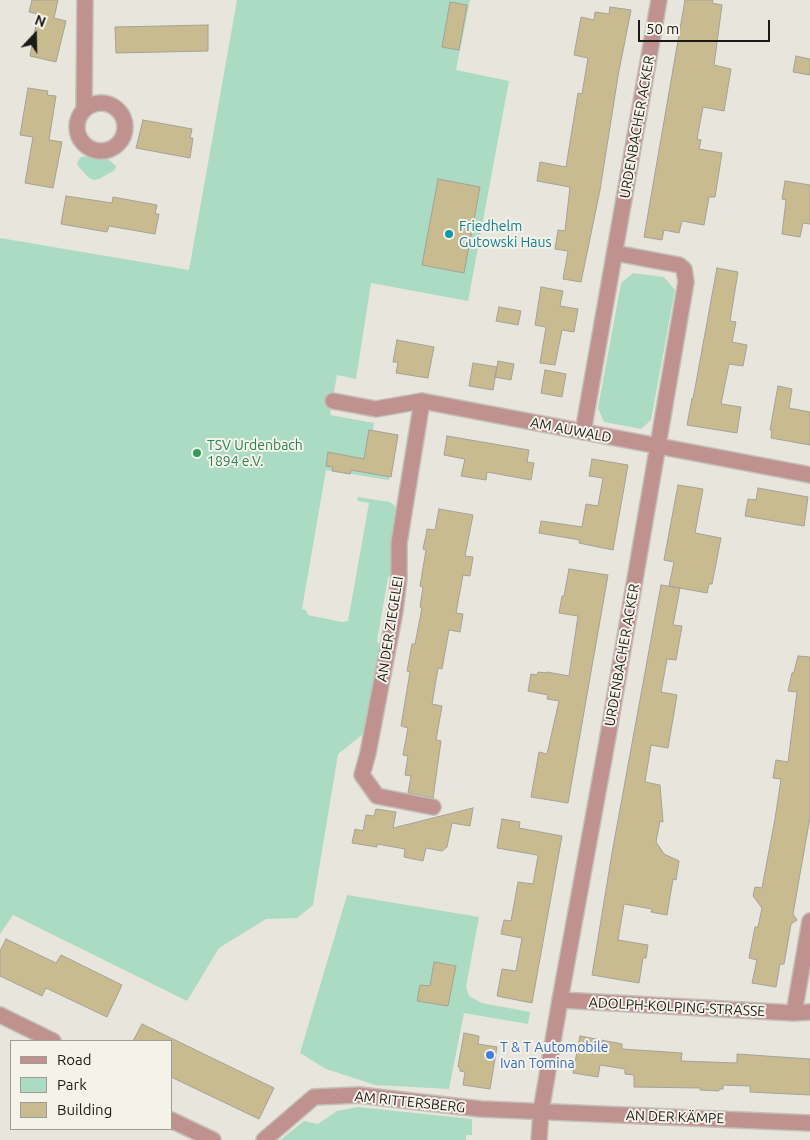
<!DOCTYPE html>
<meta charset="utf-8">
<style>
body{margin:0}
#map{position:relative;width:810px;height:1140px;overflow:hidden;background:#e8e5dc;font-family:Ubuntu,sans-serif}
canvas{display:block}
.legend{position:absolute;left:10px;top:1040px;width:162px;height:90px;box-sizing:border-box;background:#f5f2e9;border:1px solid #9e9c95;margin:0;padding:6px 9px;list-style:none;font-size:15px;color:#1b1a17}
.legend li{display:flex;align-items:center;gap:10px;height:25px}
.legend b{width:25px;border:1px solid #9e9c95}
.north{position:absolute;left:10px;top:10px;width:50px;height:50px;-webkit-text-stroke:4px #f5f2e9;paint-order:stroke;rotate:21deg;font-size:14px;font-weight:700;line-height:20px;text-align:center;color:#1b1a17}
.north::after{content:'';display:block;margin:auto;width:18px;height:22px;background:#1b1a17;clip-path:polygon(50% 0,100% 100%,50% 72%,0 100%)}
.scale{position:absolute;left:638px;top:20px;width:132px;height:22px;box-sizing:border-box;border:2px solid #1b1a17;border-top:0;padding-left:6px;font-size:15px;line-height:18px;white-space:nowrap;color:#1b1a17;-webkit-text-stroke:4px #f5f2e9;paint-order:stroke}
</style>
<div id="map">
<canvas width="810" height="1140"></canvas>
<ul class="legend">
<li><b style="height:6px;background:#bf9290"></b>Road</li>
<li><b style="height:14px;background:#acdbc4"></b>Park</li>
<li><b style="height:14px;background:#c9bb90"></b>Building</li>
</ul>
<div class="north">N</div>
<div class="scale">50 m</div>
</div>
<script>
const c = document.querySelector('canvas').getContext('2d');
c.lineJoin = 'round';
function fill(path, color) {
  c.fillStyle = color;
  c.fill(path, 'evenodd');
}
function shape(rows) {
  const path = new Path2D();
  for (const r of rows) {
    if (r.length === 3) {
      path.moveTo(r[0] + r[2], r[1]);
      path.arc(r[0], r[1], r[2], 0, 2 * Math.PI);
      continue;
    }
    path.moveTo(r[0], r[1]);
    for (let i = 2; i < r.length; i += 2) path.lineTo(r[i], r[i + 1]);
  }
  return path;
}
function trace(path, color, width, dash) {
  c.strokeStyle = color;
  c.lineWidth = width;
  c.lineCap = dash ? 'butt' : 'round';
  c.setLineDash(dash || []);
  c.stroke(path);
}
function write(font, color, halo, rows, align = 'center') {
  c.font = font + ' Ubuntu,sans-serif';
  c.lineWidth = 4;
  c.setLineDash([]);
  c.textBaseline = 'middle';
  c.strokeStyle = halo;
  c.fillStyle = color;
  for (const [text, x, y, turn = 0] of rows) {
    c.save();
    c.translate(x, y);
    c.rotate((+turn || 0) * Math.PI / 180);
    c.textAlign = isNaN(turn) ? turn : align;
    if (halo) c.strokeText(text, 0, 0);
    c.fillText(text, 0, 0);
    c.restore();
  }
}
fill(shape([
 [237,0,470,0,456,70,509,81,468,301,371,283,356,379,337,375,330,415,374,423,373,430,398,435,391,477,389,477,389,480,326,470,302,609,306,610,308,615,342,622,348,621,369,503,358,501,357,497,390,502,395,506,396,512,393,543,393,573,388,578,377,641,381,646,367,724,362,735,338,754,313,905,297,918,266,919,219,948,187,1001,13,915,0,934,0,238,189,270],
 [87,156,96,159,102,157,108,159,116,166,115,170,99,179,94,180,89,178,77,165,78,161,81,157],
 [633,273,664,277,675,290,651,420,641,429,604,422,598,408,621,283],
 [347,895,479,917,466,987,469,996,482,1003,530,1012,528,1024,464,1013,449,1089,375,1085,326,1069,300,1053],
 [358,1107,472,1119,472,1135,466,1135,466,1140,280,1140,304,1121,318,1124,337,1111]
]), '#acdbc4');
const building = shape([
 [32,0,58,0,54,18,66,21,56,62,30,56,38,14,29,12,32,0],
 [685,0,713,0,712,3,722,5,714,65,731,69,724,111,703,107,697,139,701,140,699,149,722,153,715,197,709,197,704,225,682,221,679,233,664,230,662,240,644,237,685,0],
 [450,2,467,5,459,50,442,47,450,2],
 [610,7,631,10,618,76,600,190,581,282,563,279,568,251,555,249,558,230,565,231,570,187,537,181,540,162,566,167,578,93,582,94,588,58,574,55,581,17,594,20,595,12,609,14,610,7],
 [208,25,208,51,116,53,115,27,208,25],
 [796,56,810,59,810,75,793,72,796,56],
 [28,88,48,91,47,95,56,96,49,140,62,142,53,188,25,183,33,137,20,135,28,88],
 [143,120,192,129,190,138,193,138,190,158,136,148,143,120],
 [438,179,480,187,464,273,422,265,438,179],
 [785,181,810,185,810,224,803,223,800,237,782,234,786,200,782,199,785,181],
 [66,196,112,203,113,197,157,205,155,214,159,214,155,234,109,226,107,232,61,224,66,196],
 [717,268,738,272,730,321,736,322,732,342,747,345,743,366,729,364,721,404,741,407,737,433,687,425,692,398,693,399,717,268],
 [541,287,563,291,560,306,578,309,574,332,562,330,555,365,540,363,546,327,535,325,541,287],
 [499,307,521,311,518,325,496,321,499,307],
 [397,340,434,347,428,378,396,373,398,362,393,362,397,340],
 [498,361,514,364,511,380,495,377,498,361],
 [473,363,497,367,493,390,469,386,473,363],
 [545,370,566,374,562,397,541,393,545,370],
 [778,386,792,389,789,408,810,412,810,445,771,438,772,430,770,430,778,386],
 [369,430,398,435,391,477,351,470,350,474,332,471,333,467,326,466,328,452,364,459,369,430],
 [447,436,529,450,527,462,534,463,531,480,487,472,486,480,461,476,465,459,444,455,447,436],
 [592,459,628,465,613,550,579,543,580,540,539,533,541,521,582,527,586,504,598,506,603,478,589,476,592,459],
 [678,485,703,489,695,533,721,538,712,584,709,584,707,593,669,586,674,562,664,560,678,485],
 [758,488,808,497,804,526,745,516,748,499,756,500,758,488],
 [439,509,473,515,465,556,473,557,470,576,463,575,456,613,463,614,460,632,449,630,442,669,438,668,432,704,442,706,436,740,441,741,433,798,408,793,411,776,405,775,408,756,403,755,408,728,401,726,410,672,407,671,412,644,415,644,422,608,420,607,423,587,420,586,426,550,423,549,426,535,427,529,435,530,439,509],
 [569,569,608,575,568,803,531,797,539,752,547,754,559,701,547,699,548,695,528,691,531,674,537,675,538,672,546,673,547,672,569,676,578,616,559,613,562,596,564,596,569,569],
 [661,585,680,588,673,625,682,626,676,660,667,659,661,692,677,695,668,748,651,745,645,782,660,785,663,822,660,821,656,842,664,854,679,861,676,880,673,879,667,915,651,912,652,909,624,904,618,940,648,945,646,958,643,958,639,983,592,975,612,853,661,585],
 [798,656,810,657,810,817,793,914,797,920,791,924,784,964,780,964,776,987,752,983,757,960,749,958,755,927,758,927,762,908,753,896,755,887,762,888,775,819,781,779,773,778,776,760,788,762,797,692,788,691,792,673,794,672,798,656],
 [473,808,470,826,452,823,447,847,442,851,426,848,423,861,404,857,405,849,377,844,377,847,352,843,355,829,363,831,366,815,374,816,376,809,396,812,393,828,473,808],
 [502,819,520,822,519,828,562,836,532,1003,497,996,502,969,516,971,522,938,501,934,504,920,511,921,518,882,533,884,538,856,537,855,497,848,502,819],
 [6,939,56,963,61,955,122,985,107,1017,46,988,42,996,0,976,0,951,6,939],
 [434,962,456,966,448,1006,417,1001,420,985,430,986,434,962],
 [142,1024,274,1088,259,1119,171,1077,171,1041,133,1041,142,1024],
 [464,1033,479,1036,478,1044,497,1047,490,1089,463,1085,465,1072,460,1071,460,1067,458,1067,464,1033],
 [580,1036,622,1044,622,1049,682,1053,681,1061,737,1063,737,1054,810,1059,810,1095,750,1092,750,1086,723,1085,723,1089,719,1089,719,1091,700,1090,701,1088,634,1087,634,1075,625,1074,625,1069,600,1065,598,1077,573,1073,580,1036]
]);
fill(building, '#c9bb90');
trace(building, '#a4a199', 1);
const minor = shape([
 [101,127,24],
 [84,109,85,0],
 [333,401,376,409,422,401,810,475],
 [422,401,399,543,399,578,395,611,368,753,362,775,377,796,433,807],
 [583,432,659,0],
 [560,1000,794,1013,810,1012],
 [794,1013,810,921],
 [0,1015,53,1041],
 [171,1120,213,1140],
 [264,1140,314,1097,359,1095,481,1109,810,1123],
 [539,1140,541,1111,560,1000,607,742,686,282,684,269,679,265,615,253]
]);
trace(minor, '#c3c0b9', 18);
trace(minor, '#bf9290', 15);
for (const [x, y, r, color] of [
 [449,234,5,"#0f9aa8"],
 [197,453,5,"#2e9e5b"],
 [490,1055,5,"#3f7fe0"]
]) {
  const dot = new Path2D();
  dot.arc(x, y, r, 0, 2 * Math.PI);
  c.fillStyle = color;
  c.fill(dot);
  trace(dot, '#f5f2e9', 2);
}
write('14px', '#1b1a17', '#f5f2e9', [
 ["URDENBACHER ACKER",637,127,-80],
 ["AM AUWALD",571,430,11],
 ["AN DER ZIEGELEI",390,629,-81],
 ["URDENBACHER ACKER",622,655,-80],
 ["ADOLPH-KOLPING-STRASSE",677,1007,3],
 ["AM RITTERSBERG",410,1102,6],
 ["AN DER KÄMPE",675,1117,2]
]);
write('14px', '#0d838f', '#f5f2e9', [
 ["Friedhelm",459,226],
 ["Gutowski Haus",459,242]
], 'left');
write('14px', '#27864d', '#f5f2e9', [
 ["TSV Urdenbach",207,445],
 ["1894 e.V.",207,461]
], 'left');
write('14px', '#366cbe', '#f5f2e9', [
 ["T & T Automobile",500,1047],
 ["Ivan Tomina",500,1063]
], 'left');
</script>
